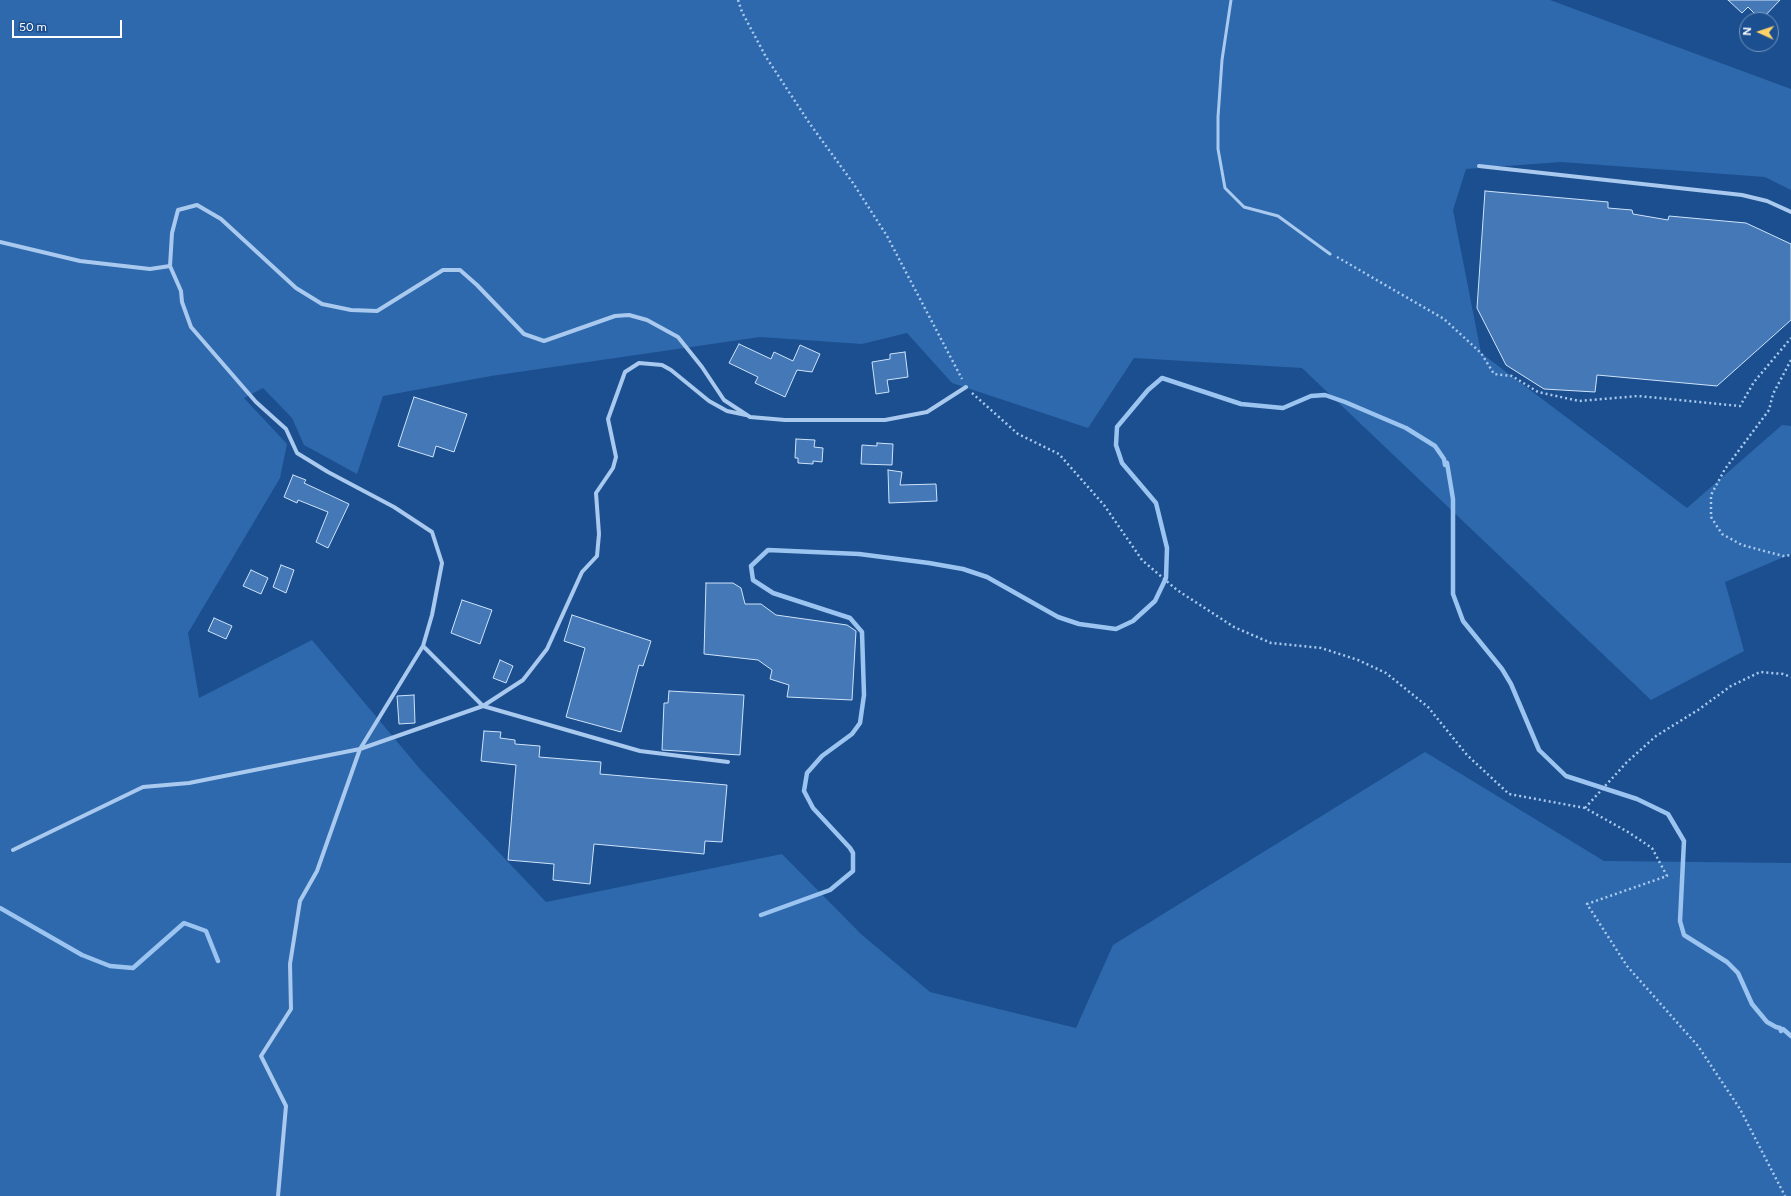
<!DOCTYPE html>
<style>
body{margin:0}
#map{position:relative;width:1791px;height:1196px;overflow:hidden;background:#1b4f8f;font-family:Figtree,sans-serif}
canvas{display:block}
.north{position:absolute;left:1739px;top:12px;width:40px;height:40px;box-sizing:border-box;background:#1b4f8f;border:1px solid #7695bc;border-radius:50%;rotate:273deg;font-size:11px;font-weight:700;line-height:16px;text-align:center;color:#fff}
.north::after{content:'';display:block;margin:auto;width:14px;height:18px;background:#ffd166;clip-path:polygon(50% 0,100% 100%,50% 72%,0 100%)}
.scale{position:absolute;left:12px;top:20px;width:110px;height:18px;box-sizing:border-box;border:2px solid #fff;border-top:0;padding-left:5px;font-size:12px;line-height:14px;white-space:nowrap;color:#fff;-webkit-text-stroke:3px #1b4f8f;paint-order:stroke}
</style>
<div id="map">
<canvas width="1791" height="1196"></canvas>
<div class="north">N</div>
<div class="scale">50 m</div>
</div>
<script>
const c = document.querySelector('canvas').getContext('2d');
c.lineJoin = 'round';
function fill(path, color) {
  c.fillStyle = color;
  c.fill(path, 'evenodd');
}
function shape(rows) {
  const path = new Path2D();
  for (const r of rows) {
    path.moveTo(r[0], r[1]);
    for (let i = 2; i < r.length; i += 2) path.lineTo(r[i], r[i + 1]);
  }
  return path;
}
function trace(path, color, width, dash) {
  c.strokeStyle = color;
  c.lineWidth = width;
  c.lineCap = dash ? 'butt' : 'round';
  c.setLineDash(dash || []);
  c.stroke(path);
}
fill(shape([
 [0,0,1550,0,1791,89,1791,190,1765,177,1561,162,1466,169,1453,210,1481,353,1687,508,1782,425,1791,426,1791,554,1725,582,1744,651,1651,700,1302,368,1134,358,1088,428,952,383,907,333,862,344,760,337,491,376,383,396,357,474,304,445,292,418,263,388,244,398,287,444,280,478,188,633,199,698,312,640,420,769,546,902,782,854,861,934,930,992,1076,1028,1113,945,1425,752,1604,861,1791,863,1791,1196,0,1196]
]), '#2e69ad');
trace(shape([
 [0,908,82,955,110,966,133,968,184,923,206,931,218,961],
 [761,915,830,890,853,871,853,853,850,848,813,808,804,791,807,773,822,756,852,734,860,723,864,695,862,632,850,618,773,593,753,580,751,566,768,550,859,554,929,563,963,569,987,577,1058,617,1079,624,1116,629,1133,621,1155,601,1166,578,1167,548,1156,503,1122,463,1116,445,1117,427,1148,390,1162,378,1241,404,1283,408,1311,396,1325,395,1345,402,1406,428,1435,446,1444,459,1445,465,1447,463,1453,499,1453,594,1463,621,1502,669,1511,684,1539,750,1566,776,1637,799,1668,814,1684,841,1680,921,1684,935,1727,962,1738,973,1752,1004,1767,1022,1776,1027,1780,1028,1781,1031,1783,1029,1791,1036]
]), '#9cc4f0', 4.5);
const building = shape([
 [1728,0,1780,0,1761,20,1748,7,1742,13,1728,0],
 [1485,191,1608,202,1608,208,1632,210,1633,214,1668,220,1669,216,1746,223,1791,244,1791,320,1717,386,1597,375,1595,392,1544,389,1506,365,1477,308,1485,191],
 [739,344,771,359,774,352,793,361,800,345,820,354,812,372,797,370,785,397,755,383,758,377,729,363,739,344],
 [905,352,908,377,887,380,889,392,876,394,872,362,890,359,890,354,905,352],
 [414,397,467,414,454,452,436,446,433,457,398,446,414,397],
 [796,439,815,440,814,447,823,448,822,462,813,461,813,464,798,463,798,458,795,458,796,439],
 [877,443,893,444,892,465,861,464,862,445,877,446,877,443],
 [888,470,902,472,900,485,936,484,937,501,889,503,888,470],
 [293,475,306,480,304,483,349,504,328,548,316,542,328,512,298,500,297,503,284,497,293,475],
 [281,565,294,570,286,593,273,587,281,565],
 [251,570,268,578,261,594,243,586,251,570],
 [706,583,733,583,741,588,745,604,761,604,776,615,847,625,856,631,852,700,787,697,789,685,770,679,772,670,758,660,704,654,706,583],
 [462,600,492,610,480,644,451,633,462,600],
 [572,615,651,641,643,666,639,665,621,732,566,717,585,648,564,641,572,615],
 [214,618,232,626,226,639,208,631,214,618],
 [500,660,513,666,506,683,493,678,500,660],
 [669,691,744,695,740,755,662,750,664,703,668,703,669,691],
 [414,695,415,723,399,724,397,696,414,695],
 [484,731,501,732,500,738,515,740,515,744,540,746,539,757,601,762,600,774,727,785,722,842,705,841,704,854,594,844,590,884,553,880,554,864,508,860,516,765,481,761,484,731]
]);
fill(building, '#4478b7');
trace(building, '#cfe3fa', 1);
trace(shape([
 [738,0,742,12,766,57,810,124,853,183,887,236,962,379],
 [1337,257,1444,319,1481,353,1494,374,1512,376,1538,392,1579,401,1638,396,1740,406,1754,382,1791,338],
 [1791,360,1773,394,1769,410,1725,469,1711,495,1711,517,1722,534,1742,545,1783,556,1791,555],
 [972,393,1018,434,1059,454,1104,505,1142,560,1177,590,1234,627,1271,643,1321,648,1358,660,1386,673,1428,707,1467,755,1509,794,1585,808,1628,832,1652,848,1667,876,1587,904,1627,966,1698,1046,1740,1109,1785,1196],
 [1585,808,1627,762,1656,736,1698,710,1731,686,1760,672,1783,674,1791,677]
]), '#a9c9ee', 2.5, [2, 3]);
trace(shape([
 [1231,0,1222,60,1218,117,1218,149,1225,188,1244,207,1278,216,1330,254]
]), '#a9c9ee', 3);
trace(shape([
 [1479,166,1742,195,1767,201,1791,212],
 [0,242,80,261,150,269,170,266],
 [423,646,483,706,640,751,728,762],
 [13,850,143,787,189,783,360,749,483,706,523,680,547,649,582,572,597,556,599,534,596,493,613,468,616,457,608,419,625,372,639,363,662,365,671,370,709,401,727,411,746,415],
 [278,1196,286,1106,261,1056,291,1009,290,964,300,901,317,871,360,749,423,646,432,615,442,563,432,532,394,507,328,472,297,453,286,429,256,402,191,327,182,302,181,291,170,266,172,233,178,210,197,205,221,219,296,288,322,304,351,310,377,311,443,270,460,270,477,285,524,334,544,341,615,316,629,315,647,320,678,337,702,367,724,400,750,417,785,420,885,420,927,412,966,387]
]), '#a9c9ee', 4);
</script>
